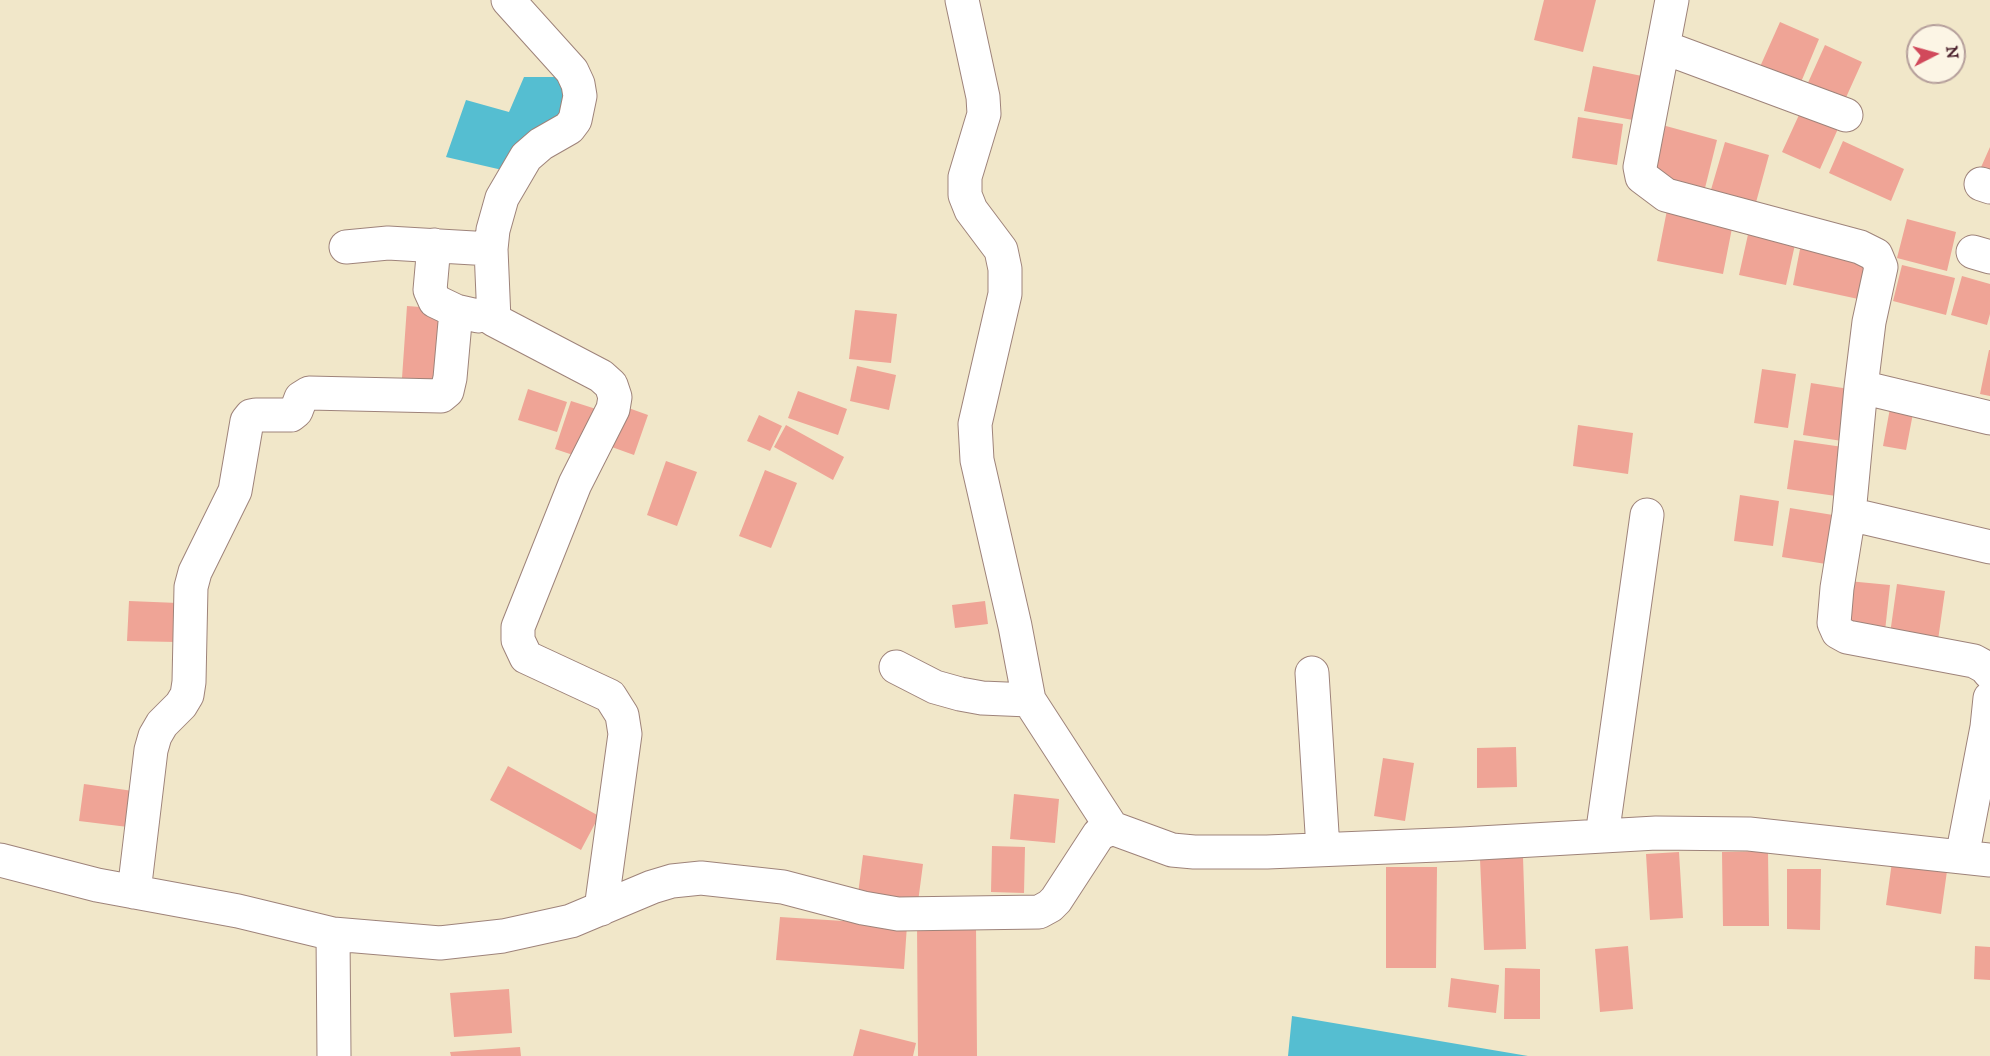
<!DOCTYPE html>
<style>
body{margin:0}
#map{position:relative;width:1990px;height:1056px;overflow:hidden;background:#f1e7c9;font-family:"IM FELL DW Pica",serif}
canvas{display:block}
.north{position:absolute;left:1906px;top:24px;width:60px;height:60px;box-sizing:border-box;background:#fcf5e5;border:2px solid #b59f9b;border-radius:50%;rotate:84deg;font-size:16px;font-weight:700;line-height:24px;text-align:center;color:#4a1f2b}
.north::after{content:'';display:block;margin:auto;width:21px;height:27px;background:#d1495b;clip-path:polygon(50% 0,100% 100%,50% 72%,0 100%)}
</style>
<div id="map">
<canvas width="1990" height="1056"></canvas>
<div class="north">N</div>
</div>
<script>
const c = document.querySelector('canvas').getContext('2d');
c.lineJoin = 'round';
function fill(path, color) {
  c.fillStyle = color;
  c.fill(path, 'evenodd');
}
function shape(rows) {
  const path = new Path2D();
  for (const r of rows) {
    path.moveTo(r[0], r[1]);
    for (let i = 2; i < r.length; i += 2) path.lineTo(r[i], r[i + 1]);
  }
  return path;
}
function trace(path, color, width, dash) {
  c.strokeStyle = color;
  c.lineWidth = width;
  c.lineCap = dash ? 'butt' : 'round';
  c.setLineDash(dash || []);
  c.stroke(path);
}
fill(shape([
 [524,77,568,77,568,118,520,140,511,172,446,157,466,100,509,112],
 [1292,1016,1528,1056,1288,1056]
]), '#55bed1');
fill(shape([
 [1544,0,1596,0,1583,52,1534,40],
 [1780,22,1819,39,1799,87,1759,69],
 [1825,45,1862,62,1839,113,1802,96],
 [1593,66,1642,76,1633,120,1584,111],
 [1804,104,1841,122,1820,169,1782,152],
 [1578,117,1623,124,1617,165,1572,158],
 [1655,123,1717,140,1705,188,1642,171],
 [1843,141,1904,169,1891,201,1829,173],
 [1725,142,1769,155,1755,206,1710,193],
 [1990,147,1990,179,1978,174],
 [1668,205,1734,218,1723,274,1657,261],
 [1907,219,1956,232,1947,271,1897,258],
 [1749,230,1796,240,1786,285,1739,275],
 [1801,244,1872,259,1863,300,1793,285],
 [1902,265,1955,278,1946,315,1893,301],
 [1962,276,1990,284,1990,314,1987,325,1951,315],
 [407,306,447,309,442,381,402,378],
 [855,310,897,314,891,363,849,359],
 [1989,350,1990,350,1990,396,1980,394],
 [857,366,896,375,889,410,850,401],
 [1762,369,1796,374,1788,428,1754,423],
 [1811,383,1849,389,1842,441,1803,435],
 [528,389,567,402,557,432,518,420],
 [798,391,847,409,838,435,788,418],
 [571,401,596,409,579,457,555,449],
 [1891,403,1914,408,1906,450,1883,446],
 [623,406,648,415,634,455,609,446],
 [759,415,782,426,770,451,747,441],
 [786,425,844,457,833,480,774,447],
 [1578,425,1633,433,1628,474,1573,466],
 [1794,440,1843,447,1836,496,1787,489],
 [666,461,697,472,677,526,647,515],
 [765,470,797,483,771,548,739,536],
 [1740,495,1779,501,1773,546,1734,541],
 [1790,508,1833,515,1826,564,1782,557],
 [1848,581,1890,585,1885,631,1843,626],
 [1897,584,1945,591,1938,640,1890,634],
 [129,601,178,603,176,642,127,641],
 [985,601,988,624,955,628,952,605],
 [1516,747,1517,787,1477,788,1477,748],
 [1383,758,1414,763,1405,821,1374,816],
 [508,766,599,816,581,850,490,800],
 [84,784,133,791,128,827,79,821],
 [1014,794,1059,799,1055,843,1010,839],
 [992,846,1025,847,1024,893,991,892],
 [1768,851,1769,926,1723,926,1722,852],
 [1679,852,1683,918,1650,920,1646,854],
 [863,855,923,864,918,902,858,894],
 [1523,857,1526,949,1484,950,1480,859],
 [1892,862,1947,871,1941,914,1886,905],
 [1386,867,1437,867,1436,968,1386,968],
 [1787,869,1821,869,1820,930,1787,929],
 [780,917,907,925,904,969,776,960],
 [917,925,976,925,977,1056,918,1056],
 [1628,946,1633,1009,1600,1012,1595,949],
 [1975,946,1990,947,1990,980,1974,979],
 [1505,968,1540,969,1540,1019,1504,1019],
 [1451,978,1499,985,1496,1013,1448,1007],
 [509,989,512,1033,454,1037,450,993],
 [860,1029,916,1043,913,1056,853,1056],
 [520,1047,521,1056,451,1056,450,1052]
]), '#efa496');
const minor = shape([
 [508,0,572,71,578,84,580,96,575,120,569,128,541,144,526,157,502,198,493,230,491,249,494,320,601,376,611,385,615,397,613,409,575,484,518,627,518,640,526,657,610,696,622,715,625,734,601,909],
 [962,0,983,97,984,114,965,177,965,195,971,210,1001,250,1005,269,1005,294,975,424,977,460,1015,626,1029,700,1112,828],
 [1672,0,1640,167,1642,177,1666,195,1860,247,1876,255,1881,267,1869,322,1861,387,1849,514,1837,588,1834,623,1838,632,1847,637,1974,661,1985,667,1990,673],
 [1663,47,1846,115],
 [1981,184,1990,187],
 [434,245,430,290,435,301,456,311,478,316],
 [346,247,388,243,491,249],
 [1973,252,1990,257],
 [1861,387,1990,418],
 [1849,514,1990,547],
 [896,667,935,687,960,694,982,698,1029,700],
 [1312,673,1323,849],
 [1602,836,1647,515],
 [1962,857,1987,727,1990,698],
 [0,860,97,885,238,911,333,934,440,943,503,936,571,921,652,887,672,881,701,878,783,887,863,908,898,914,1039,912,1050,906,1056,900,1099,834,1112,828,1172,850,1194,852,1267,852,1462,844,1656,833,1749,834,1990,860],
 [134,892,151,750,155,736,162,724,181,705,187,695,189,682,191,587,195,572,235,491,247,421,251,416,256,415,291,415,296,411,301,398,309,393,441,396,447,391,450,378,456,311],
 [333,934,334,1056]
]);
trace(minor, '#9e837a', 35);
trace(minor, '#fff', 33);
</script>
